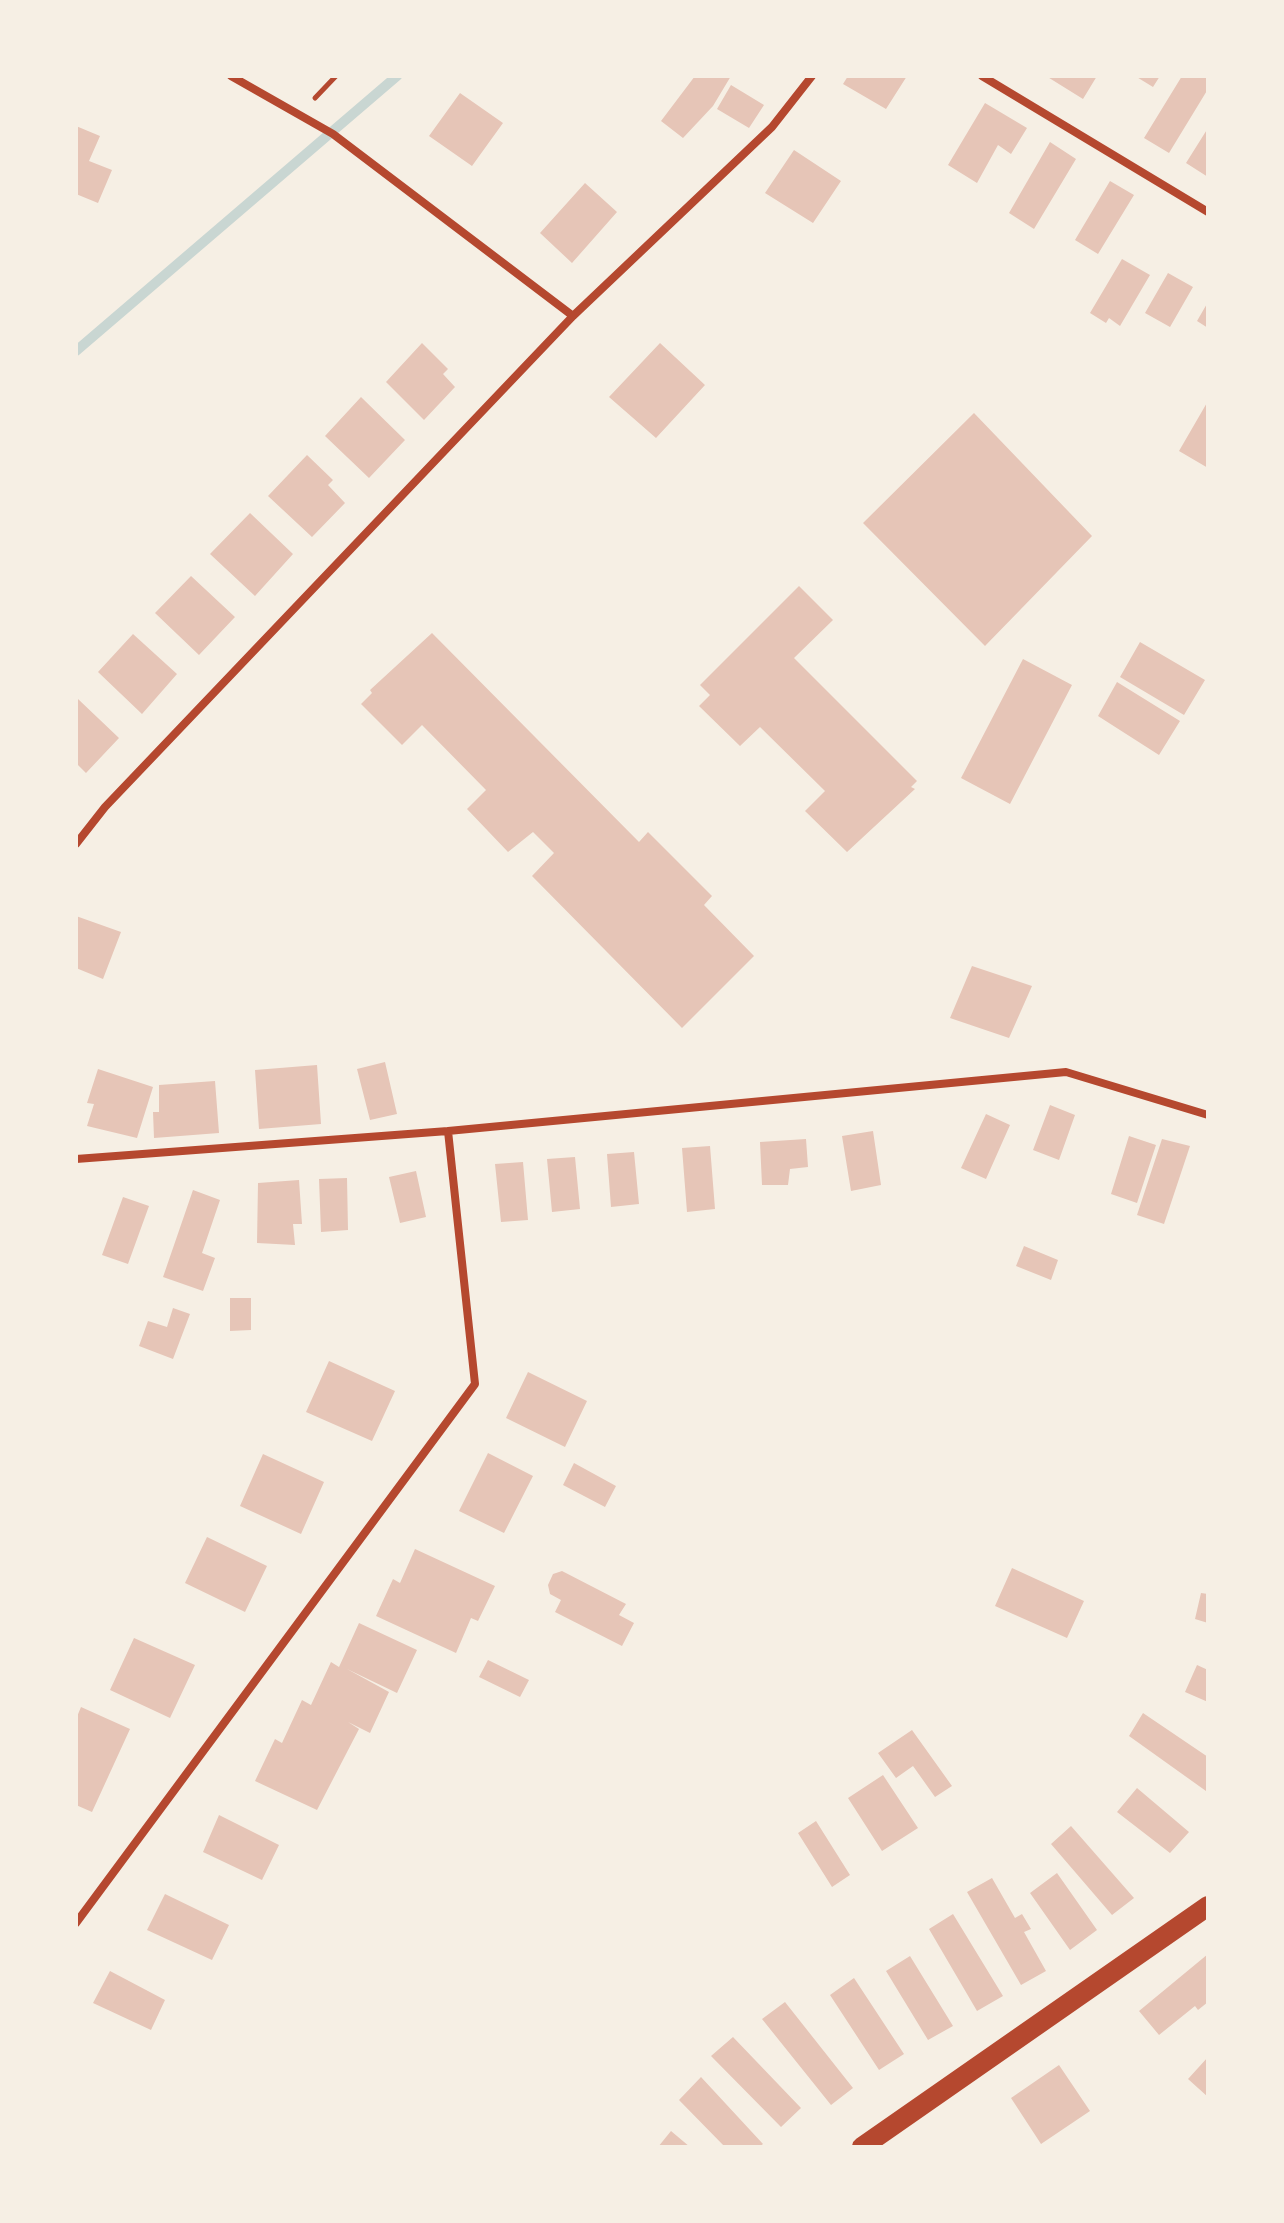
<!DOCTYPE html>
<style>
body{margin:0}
#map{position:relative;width:1284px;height:2223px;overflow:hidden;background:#f6efe4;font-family:"Exo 2",sans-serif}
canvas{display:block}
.frame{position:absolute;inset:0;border:78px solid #f6efe4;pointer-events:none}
</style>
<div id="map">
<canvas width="1284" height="2223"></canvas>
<div class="frame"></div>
</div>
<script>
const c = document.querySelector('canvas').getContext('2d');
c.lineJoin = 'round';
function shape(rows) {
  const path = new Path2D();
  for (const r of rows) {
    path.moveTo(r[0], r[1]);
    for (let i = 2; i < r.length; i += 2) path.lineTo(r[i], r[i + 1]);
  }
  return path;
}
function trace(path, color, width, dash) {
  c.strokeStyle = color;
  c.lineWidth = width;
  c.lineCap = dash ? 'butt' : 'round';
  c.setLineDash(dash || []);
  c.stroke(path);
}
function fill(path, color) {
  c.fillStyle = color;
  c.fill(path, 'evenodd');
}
trace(shape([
 [76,351,397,76]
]), '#c9d6d2', 10);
fill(shape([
 [695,76,731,76,713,106,683,138,661,121],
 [848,76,907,76,886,109,843,84],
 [1046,76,1097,76,1083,99],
 [1135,76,1160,76,1153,87],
 [1182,76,1208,76,1208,89,1169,153,1144,138],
 [731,85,764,105,749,128,717,109],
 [460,93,503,123,472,166,429,136],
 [985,103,1027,128,1011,154,998,145,977,183,948,165],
 [76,126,100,136,89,161,112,170,98,203,76,194],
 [1208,128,1208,177,1186,163],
 [1050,142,1076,159,1034,229,1009,213],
 [794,150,841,181,813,223,765,193],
 [1110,181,1134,195,1098,254,1075,240],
 [585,183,617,212,572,263,540,233],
 [1122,259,1150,275,1120,326,1109,318,1106,323,1090,313],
 [1168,273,1193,287,1170,327,1145,313],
 [1208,302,1208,328,1197,321],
 [422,343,448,369,443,374,455,387,424,420,386,382],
 [660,343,705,385,656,438,609,397],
 [361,397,405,440,369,478,325,436],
 [1208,401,1208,468,1179,451],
 [974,413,1092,536,985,646,863,523],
 [307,455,333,480,328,485,345,503,312,537,268,496],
 [250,513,293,554,255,596,210,554],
 [191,576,235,617,199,655,155,613],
 [799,586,833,620,794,658,917,781,911,787,915,789,847,852,805,811,825,791,760,727,740,746,699,706,710,695,700,685],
 [432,633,639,842,648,832,712,896,704,905,754,956,682,1028,532,876,554,853,533,832,508,852,467,809,486,790,422,725,402,745,361,704,372,693,370,690],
 [133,634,177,674,142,714,98,672],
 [1140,642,1205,680,1184,715,1120,677],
 [1023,659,1072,685,1010,804,961,778],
 [1117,682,1180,721,1159,755,1098,716],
 [78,699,119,738,86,773,76,763],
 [76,916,121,932,103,979,76,968],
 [972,966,1032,986,1009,1038,950,1018],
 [385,1062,397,1114,370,1120,357,1069],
 [317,1065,321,1124,259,1129,255,1070],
 [98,1069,153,1087,137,1138,87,1126,94,1104,87,1103],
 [215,1081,219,1133,154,1138,153,1112,159,1112,159,1085],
 [1050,1105,1075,1115,1059,1160,1033,1150],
 [986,1114,1010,1125,986,1179,961,1168],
 [873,1131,881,1185,851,1191,842,1136],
 [1129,1136,1156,1145,1137,1203,1111,1194],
 [806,1139,808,1167,790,1169,788,1185,762,1185,760,1142],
 [1162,1139,1190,1146,1164,1224,1137,1215],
 [710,1146,715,1209,687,1212,682,1148],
 [634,1152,639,1204,611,1207,607,1154],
 [575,1157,580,1209,552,1212,547,1159],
 [523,1162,528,1220,501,1222,495,1164],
 [416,1171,426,1217,400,1223,389,1177],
 [347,1178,348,1230,321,1232,319,1179],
 [299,1180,302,1224,293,1224,295,1245,257,1243,258,1183],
 [193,1190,220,1200,202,1253,215,1258,203,1291,163,1277],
 [123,1197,149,1206,128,1264,102,1255],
 [1024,1246,1058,1260,1051,1280,1016,1266],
 [230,1298,251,1298,251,1330,230,1331],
 [173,1308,190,1314,173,1359,139,1346,148,1321,167,1327],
 [329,1361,395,1391,372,1441,306,1412],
 [528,1372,587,1401,565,1447,506,1418],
 [488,1453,533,1476,504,1533,459,1511],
 [263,1454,324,1482,301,1534,240,1506],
 [574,1463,616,1486,605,1507,563,1485],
 [207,1537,267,1566,245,1612,185,1583],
 [415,1549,495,1586,478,1621,471,1618,456,1653,376,1616,393,1579,400,1583],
 [1012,1568,1084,1601,1067,1638,995,1606],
 [562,1571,626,1604,619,1615,634,1623,622,1646,555,1612,561,1600,550,1594,548,1585,553,1574],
 [1201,1593,1208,1594,1208,1623,1195,1619],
 [359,1623,417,1650,397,1693,347,1669,389,1692,370,1733,348,1722,359,1729,317,1810,255,1781,275,1739,282,1743,302,1700,311,1705,331,1662,339,1667],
 [134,1638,195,1665,170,1718,110,1690],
 [488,1660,529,1680,520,1697,479,1677],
 [1197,1665,1208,1670,1208,1702,1185,1692],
 [81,1707,130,1729,92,1812,76,1805,76,1719],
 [1143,1713,1208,1757,1206,1791,1129,1736],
 [912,1730,952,1786,935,1797,913,1766,896,1778,878,1753],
 [883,1775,918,1828,882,1851,848,1798],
 [1137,1788,1189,1832,1170,1853,1117,1812],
 [219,1815,279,1845,262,1880,203,1852],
 [816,1821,850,1875,832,1887,798,1833],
 [1071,1826,1134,1898,1112,1915,1051,1844],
 [1057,1873,1097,1930,1070,1950,1030,1893],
 [992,1878,1015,1918,1022,1914,1031,1929,1024,1932,1046,1971,1021,1985,967,1892],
 [165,1894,229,1925,212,1960,147,1930],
 [953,1914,1003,1996,977,2011,929,1929],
 [1208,1954,1208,2002,1198,2010,1195,2006,1159,2035,1139,2011],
 [910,1956,953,2026,928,2040,886,1971],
 [110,1971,165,2000,151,2030,93,2003],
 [854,1978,904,2054,879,2070,830,1995],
 [785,2002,853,2088,831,2105,762,2019],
 [733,2037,801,2108,781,2127,711,2056],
 [1208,2057,1208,2097,1188,2079],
 [1059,2065,1090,2111,1041,2144,1011,2098],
 [701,2077,763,2144,759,2147,725,2147,679,2100],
 [671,2131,690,2147,658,2147]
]), '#e6c5b7');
trace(shape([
 [315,98,336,76]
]), '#b5482f', 5);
trace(shape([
 [231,76,333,134,573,316],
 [982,76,1208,212],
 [76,844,105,807,573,316,772,127,812,76],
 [76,1159,448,1131,1066,1072,1208,1115],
 [76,1923,475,1384,448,1131]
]), '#b5482f', 8);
trace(shape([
 [862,2147,1208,1906]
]), '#b5482f', 20);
</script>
